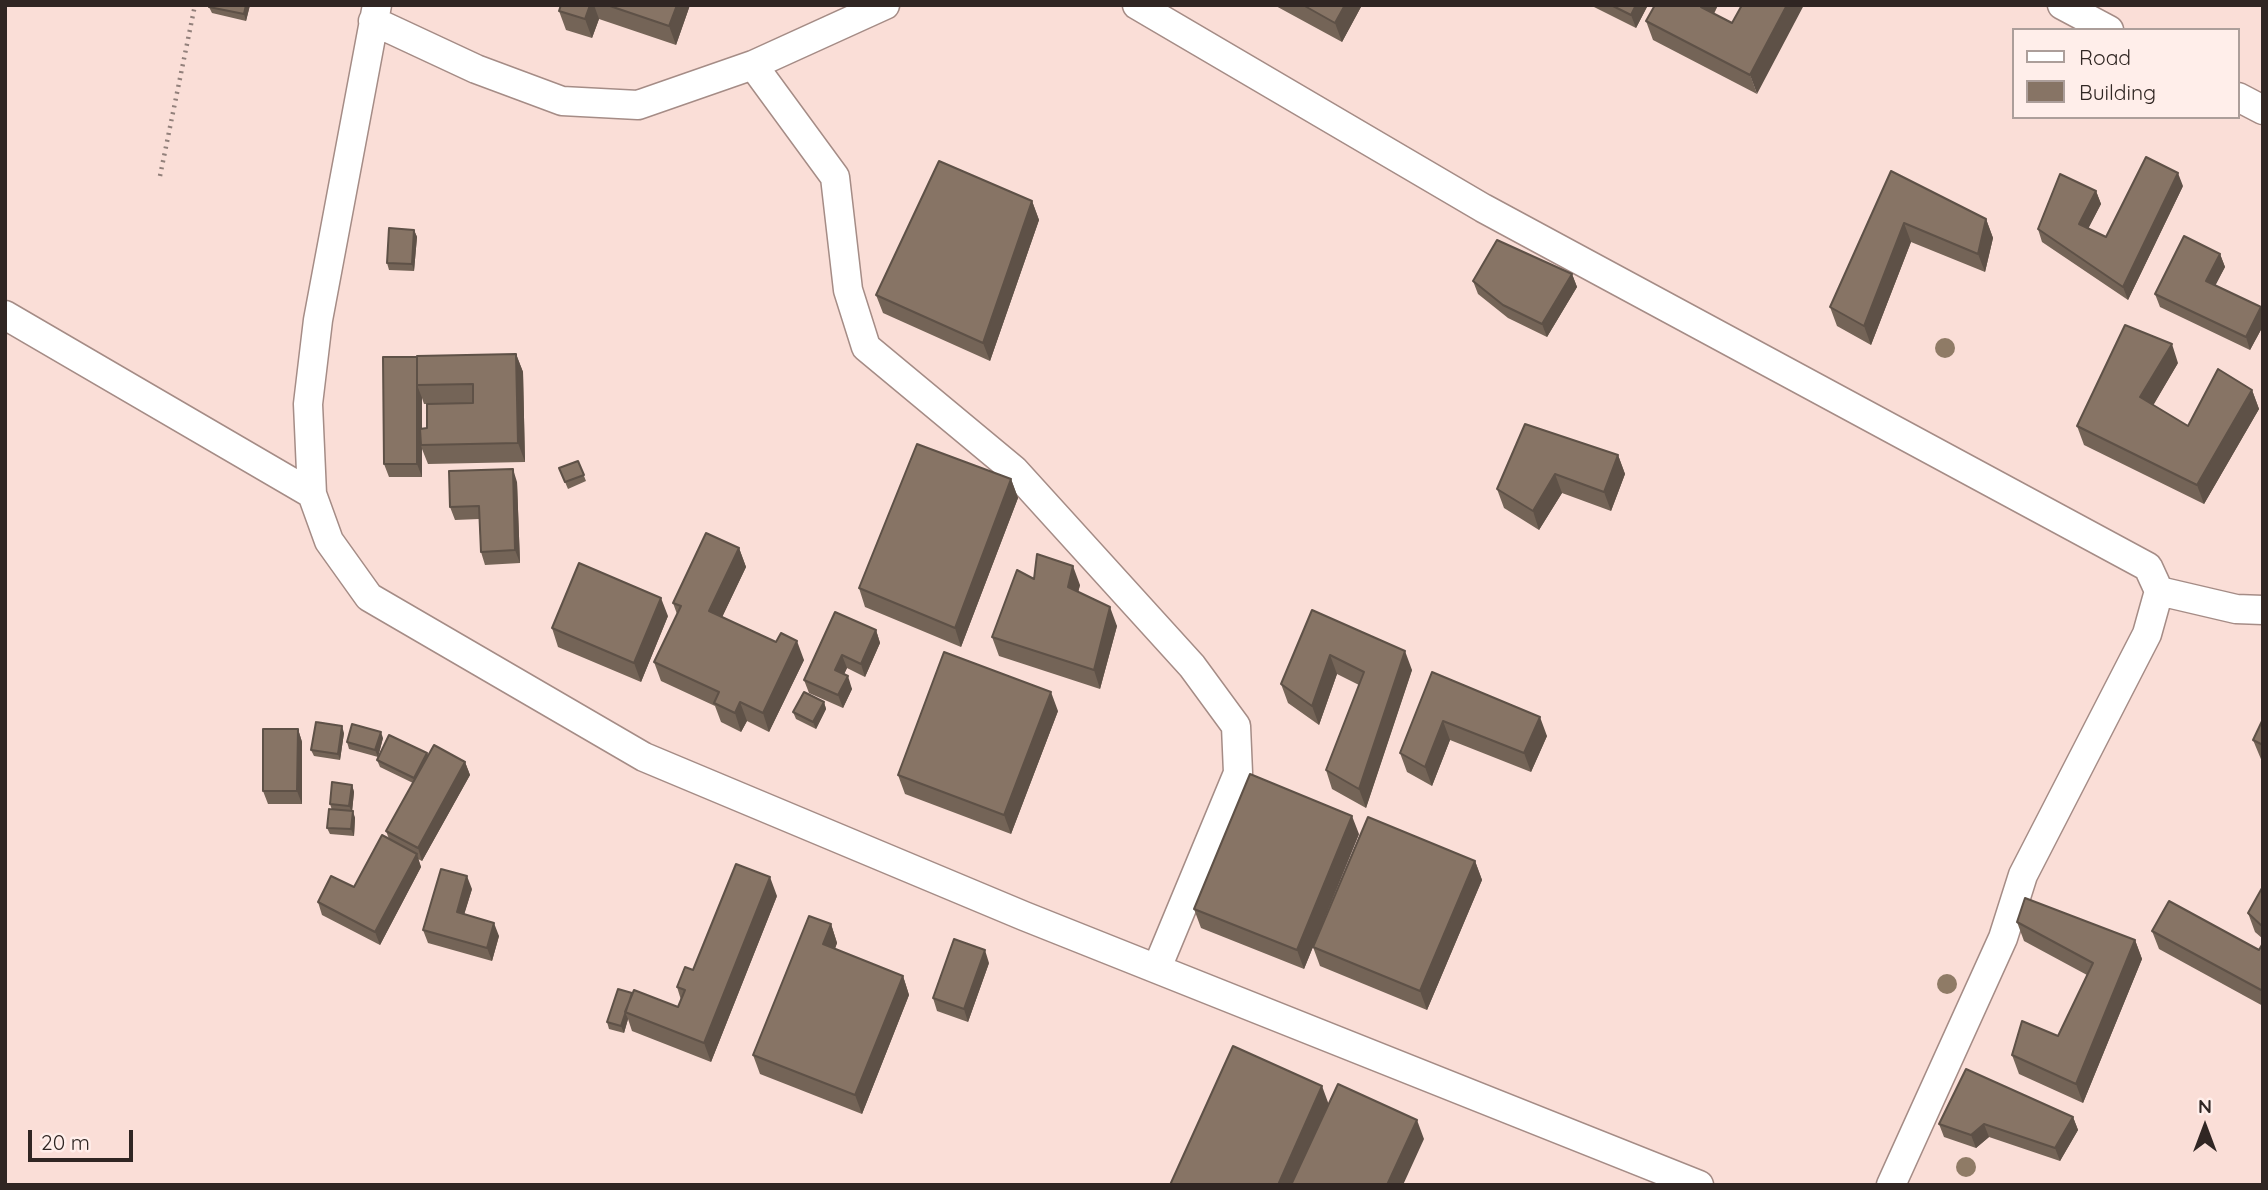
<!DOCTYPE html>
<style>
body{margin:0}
#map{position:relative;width:2268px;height:1190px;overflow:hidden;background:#faded7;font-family:Quicksand,sans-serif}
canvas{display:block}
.frame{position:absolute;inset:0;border:7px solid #302623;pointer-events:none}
.legend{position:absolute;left:2012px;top:28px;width:228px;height:91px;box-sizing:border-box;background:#ffeeea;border:2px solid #ac9e9a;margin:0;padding:9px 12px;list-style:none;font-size:21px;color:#302623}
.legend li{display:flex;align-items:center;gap:14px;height:35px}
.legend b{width:35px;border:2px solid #ac9e9a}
.north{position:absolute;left:2170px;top:1092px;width:70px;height:70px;-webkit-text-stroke:5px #ffeeea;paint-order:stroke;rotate:0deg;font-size:19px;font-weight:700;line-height:28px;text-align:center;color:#302623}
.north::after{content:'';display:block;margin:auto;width:24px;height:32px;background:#302623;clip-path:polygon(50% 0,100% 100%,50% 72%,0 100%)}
.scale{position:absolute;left:28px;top:1130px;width:105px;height:32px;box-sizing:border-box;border:4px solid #302623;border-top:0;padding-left:9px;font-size:21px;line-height:24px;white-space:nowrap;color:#302623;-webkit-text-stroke:5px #ffeeea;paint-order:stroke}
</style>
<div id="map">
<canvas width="2268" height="1190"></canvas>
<div class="frame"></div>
<ul class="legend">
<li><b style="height:9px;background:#fff"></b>Road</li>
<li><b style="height:19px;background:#877465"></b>Building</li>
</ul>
<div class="north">N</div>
<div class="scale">20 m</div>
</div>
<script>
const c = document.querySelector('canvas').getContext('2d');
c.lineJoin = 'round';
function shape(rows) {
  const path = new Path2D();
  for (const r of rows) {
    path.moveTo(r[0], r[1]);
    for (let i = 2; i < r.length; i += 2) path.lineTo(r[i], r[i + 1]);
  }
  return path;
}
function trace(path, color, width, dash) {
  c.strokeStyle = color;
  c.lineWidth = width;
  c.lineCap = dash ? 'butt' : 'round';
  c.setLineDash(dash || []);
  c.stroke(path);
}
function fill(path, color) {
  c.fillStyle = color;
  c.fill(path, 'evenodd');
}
const minor = shape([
 [377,5,318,320,308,404,312,494,329,541,369,597,644,757,1024,916,1699,1185],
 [1137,5,1483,208,2148,567,2159,591,2147,634,2023,875,2003,938,1891,1185],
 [2062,5,2109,30],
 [373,21,476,69,562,101,638,105,753,65,885,5],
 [753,65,835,177,848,290,866,347,1014,470,1192,666,1236,726,1238,773,1157,968],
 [2238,97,2263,110],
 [5,315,312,494],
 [2159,591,2236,609,2263,610]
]);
trace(minor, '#a58c86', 31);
trace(shape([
 [160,176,195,5]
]), '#92807b', 4.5, [2, 5]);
trace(minor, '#fff', 28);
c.fillStyle = '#8f7b66';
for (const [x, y] of [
 [1945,348],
 [1947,984],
 [1966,1167]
]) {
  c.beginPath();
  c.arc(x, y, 10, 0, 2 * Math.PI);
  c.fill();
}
fill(shape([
 [250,5,246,21,212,13,209,7],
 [561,5,690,5,676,45,599,19,592,38,566,30,559,11],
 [1274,5,1362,5,1342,42],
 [1590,5,1648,5,1636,28],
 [1655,5,1718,5,1714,14,1732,23,1757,94,1653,40,1646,21],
 [1891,171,1986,219,1993,238,1985,272,1911,242,1871,345,1837,326,1830,307],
 [2183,186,2128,300,2042,242,2038,229,2096,191,2101,204,2088,228,2106,237],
 [1032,201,1039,220,990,361,883,313,876,295],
 [414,230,417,237,414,271,389,270,387,263],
 [2220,254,2225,267,2215,285,2261,307,2263,311,2263,326,2250,350,2160,307,2155,294],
 [1572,274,1577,287,1547,337,1508,318,1478,294,1473,281],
 [516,354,523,372,525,462,428,464,422,449,422,477,389,477,384,464,417,357],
 [422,398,424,404,473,403,427,428,422,429],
 [2178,363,2153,405,2188,426,2252,390,2259,409,2204,504,2084,445,2077,426],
 [1618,455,1625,474,1611,511,1562,493,1539,530,1504,508,1497,489],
 [578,461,586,481,568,489,559,468],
 [1011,479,1018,498,961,647,865,607,859,588],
 [517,482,520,563,485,565,481,552,479,519,455,520,450,507],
 [739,548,746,567,722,617,804,660,769,732,747,721,741,732,721,722,715,706,661,681,654,662,677,614,673,603],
 [1034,579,1080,585,1078,592,1117,626,1100,689,999,656,992,637],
 [1312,610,1412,670,1366,808,1332,789,1326,770,1359,685,1337,674,1319,725,1288,703,1281,684],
 [668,616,641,682,558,647,552,628],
 [876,630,880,643,865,677,847,668,844,674,852,689,843,708,809,693,804,680],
 [1432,672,1547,736,1531,772,1450,740,1432,786,1407,772,1400,753],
 [824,702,826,709,816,729,796,719,793,712],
 [1058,711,1011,834,905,794,898,775],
 [2263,719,2263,764,2253,740],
 [298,729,302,742,302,804,268,804,263,791],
 [344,733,340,760,314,756,311,750],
 [383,738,378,757,349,749,347,742],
 [427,753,428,755,465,762,470,775,422,861,418,859,421,867,380,945,322,915,318,902,354,887,389,839,386,831,413,783,380,767,377,760],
 [352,785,354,792,352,811,355,818,354,836,330,834,327,828,332,810,330,804],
 [1359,834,1316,939,1475,861,1482,880,1427,1010,1320,966,1313,947,1304,969,1201,928,1194,909],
 [2262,888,2263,939,2255,932,2248,913],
 [472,889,464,914,499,936,492,961,428,943,423,930],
 [777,896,711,1062,632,1031,628,1019,624,1033,609,1029,607,1022,632,995,678,1007,681,1000,677,987,693,970],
 [2017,922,2135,940,2142,959,2083,1103,2019,1074,2012,1055,2058,1036,2087,975,2024,941],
 [831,924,837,943,835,949,903,976,909,995,862,1114,760,1074,753,1055],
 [2152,931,2259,950,2263,943,2263,1006,2159,949],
 [989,963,968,1022,937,1011,933,998],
 [2073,1117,2078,1130,2060,1161,1989,1137,1976,1148,1944,1137,1939,1124]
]), '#746457');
fill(shape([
 [246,5,250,5,246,21,244,14],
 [590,5,594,5,599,19,592,38,585,19],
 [677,5,690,5,676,45,669,26],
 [1345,5,1362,5,1342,42,1335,23],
 [1636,5,1648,5,1636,28,1631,15],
 [1701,5,1718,5,1707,26,1701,7],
 [1787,5,1804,5,1757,94,1750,75],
 [2178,173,2183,186,2128,300,2123,287],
 [2096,191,2101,204,2084,237,2079,224],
 [1032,201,1039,220,990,361,983,343],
 [1986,219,1993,238,1985,272,1978,254],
 [1904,223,1911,242,1871,345,1864,326],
 [414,230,417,237,414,271,412,264],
 [2220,254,2225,267,2211,294,2206,281],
 [1572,274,1577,287,1547,337,1542,324],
 [2261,307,2263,311,2263,326,2250,350,2246,337],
 [2172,344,2178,363,2147,416,2140,397],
 [516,354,523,372,525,462,518,443],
 [417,385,422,398,422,445,421,445,422,449,422,477,417,464],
 [2252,390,2259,409,2204,504,2197,485],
 [1618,455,1625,474,1611,511,1604,492],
 [513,469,517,482,520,563,515,550],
 [1555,474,1562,493,1539,530,1533,511],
 [1011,479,1018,498,961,647,955,628],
 [739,548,746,567,716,630,709,611],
 [1073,566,1080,585,1075,605,1068,587],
 [661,598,668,616,641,682,634,663],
 [1110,607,1117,626,1100,689,1094,670],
 [876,630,880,643,865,677,861,664],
 [797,641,804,660,769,732,763,713],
 [1405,651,1412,670,1366,808,1359,789],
 [842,655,847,668,840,683,835,670],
 [1330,655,1337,674,1319,725,1312,706],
 [848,676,852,689,843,708,838,695],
 [1051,692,1058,711,1011,834,1004,815],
 [740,702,747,721,741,732,735,713],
 [824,702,826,709,816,729,813,722],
 [1540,717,1547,736,1531,772,1524,753],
 [1443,721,1450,740,1432,786,1425,767],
 [342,726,344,733,340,760,338,754],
 [298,729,302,742,302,804,297,791],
 [381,732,383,738,378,757,375,750],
 [465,762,470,775,422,861,418,848],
 [352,785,354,792,352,812,349,806],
 [353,811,355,818,354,836,351,829],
 [1352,816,1359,834,1304,969,1297,950],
 [417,854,421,867,380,945,375,932],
 [1475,861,1482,880,1427,1010,1420,991],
 [467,876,472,889,461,925,457,912],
 [770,877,777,896,711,1062,704,1043],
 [494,923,499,936,492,961,487,948],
 [831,924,837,943,829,963,823,944],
 [2135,940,2142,959,2083,1103,2076,1084],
 [985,950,989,963,968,1022,964,1009],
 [903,976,909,995,862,1114,855,1095],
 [625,1012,628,1019,624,1033,621,1026],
 [1322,1086,1329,1105,1293,1185,1278,1185],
 [2073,1117,2078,1130,2060,1161,2055,1148],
 [1417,1120,1424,1139,1403,1185,1387,1185],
 [1984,1124,1989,1137,1976,1148,1971,1135]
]), '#5e5147');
const building = shape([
 [209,5,246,5,244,14,209,7,209,5],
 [561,5,590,5,585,19,559,11,561,5],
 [607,5,677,5,669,26,607,5],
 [1303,5,1345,5,1335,23,1303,5],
 [1611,5,1636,5,1631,15,1611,5],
 [1655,5,1701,5,1701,7,1732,23,1742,5,1787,5,1750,75,1646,21,1655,5],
 [2146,157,2178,173,2123,287,2038,229,2060,174,2096,191,2079,224,2106,237,2146,157],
 [939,161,1032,201,983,343,876,295,939,161],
 [1891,171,1986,219,1978,254,1904,223,1864,326,1830,307,1891,171],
 [389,228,414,230,412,264,387,263,389,228],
 [2184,236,2220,254,2206,281,2261,307,2246,337,2155,294,2184,236],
 [1497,240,1572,274,1542,324,1503,305,1473,281,1497,240],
 [2125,325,2172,344,2140,397,2188,426,2218,369,2252,390,2197,485,2077,426,2125,325],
 [516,354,518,443,421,445,420,429,427,428,427,404,473,403,473,384,417,385,417,356,516,354],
 [383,357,417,357,417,464,384,464,383,357],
 [1525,424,1618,455,1604,492,1555,474,1533,511,1497,489,1525,424],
 [917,444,1011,479,955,628,859,588,917,444],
 [578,461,584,475,565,482,559,468,578,461],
 [513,469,515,550,481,552,479,506,450,507,449,471,513,469],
 [706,533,739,548,709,611,776,642,781,633,797,641,763,713,740,702,735,713,714,703,719,692,654,662,681,606,673,603,706,533],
 [1037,554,1073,566,1068,587,1110,607,1094,670,992,637,1017,570,1034,579,1037,554],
 [579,563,661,598,634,663,552,628,579,563],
 [1312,610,1405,651,1359,789,1326,770,1364,672,1330,655,1312,706,1281,684,1312,610],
 [835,612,876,630,861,664,842,655,835,670,848,676,838,695,804,680,835,612],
 [944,652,1051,692,1004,815,898,775,944,652],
 [1432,672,1540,717,1524,753,1443,721,1425,767,1400,753,1432,672],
 [804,692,824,702,813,722,793,712,804,692],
 [2263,719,2263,745,2253,740,2263,719],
 [316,722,342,726,338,754,311,750,316,722],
 [352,724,381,732,375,750,347,742,352,724],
 [263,729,298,729,297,791,263,791,263,729],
 [389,735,427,753,414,778,377,760,389,735],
 [434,745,465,762,418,848,386,831,434,745],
 [1250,774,1352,816,1297,950,1194,909,1250,774],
 [332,782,352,785,349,806,330,804,332,782],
 [329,809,353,811,351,829,327,828,329,809],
 [1368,817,1475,861,1420,991,1313,947,1368,817],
 [382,835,417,854,375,932,318,902,331,876,354,887,382,835],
 [736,864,770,877,704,1043,625,1012,634,990,678,1007,685,990,677,987,685,967,693,970,736,864],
 [441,869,467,876,457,912,494,923,487,948,423,930,441,869],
 [2262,888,2263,888,2263,927,2248,913,2262,888],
 [2025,898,2135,940,2076,1084,2012,1055,2022,1021,2058,1036,2093,963,2017,922,2025,898],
 [2169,901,2259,950,2263,943,2263,991,2152,931,2169,901],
 [809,916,831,924,823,944,903,976,855,1095,753,1055,809,916],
 [954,939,985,950,964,1009,933,998,954,939],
 [618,989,632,993,621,1026,607,1022,618,989],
 [1233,1046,1322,1086,1278,1185,1170,1185,1233,1046],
 [1966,1069,2073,1117,2055,1148,1984,1124,1971,1135,1939,1124,1966,1069],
 [1338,1084,1417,1120,1387,1185,1291,1185,1338,1084]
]);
fill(building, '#877465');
trace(building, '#5e5147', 2);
</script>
